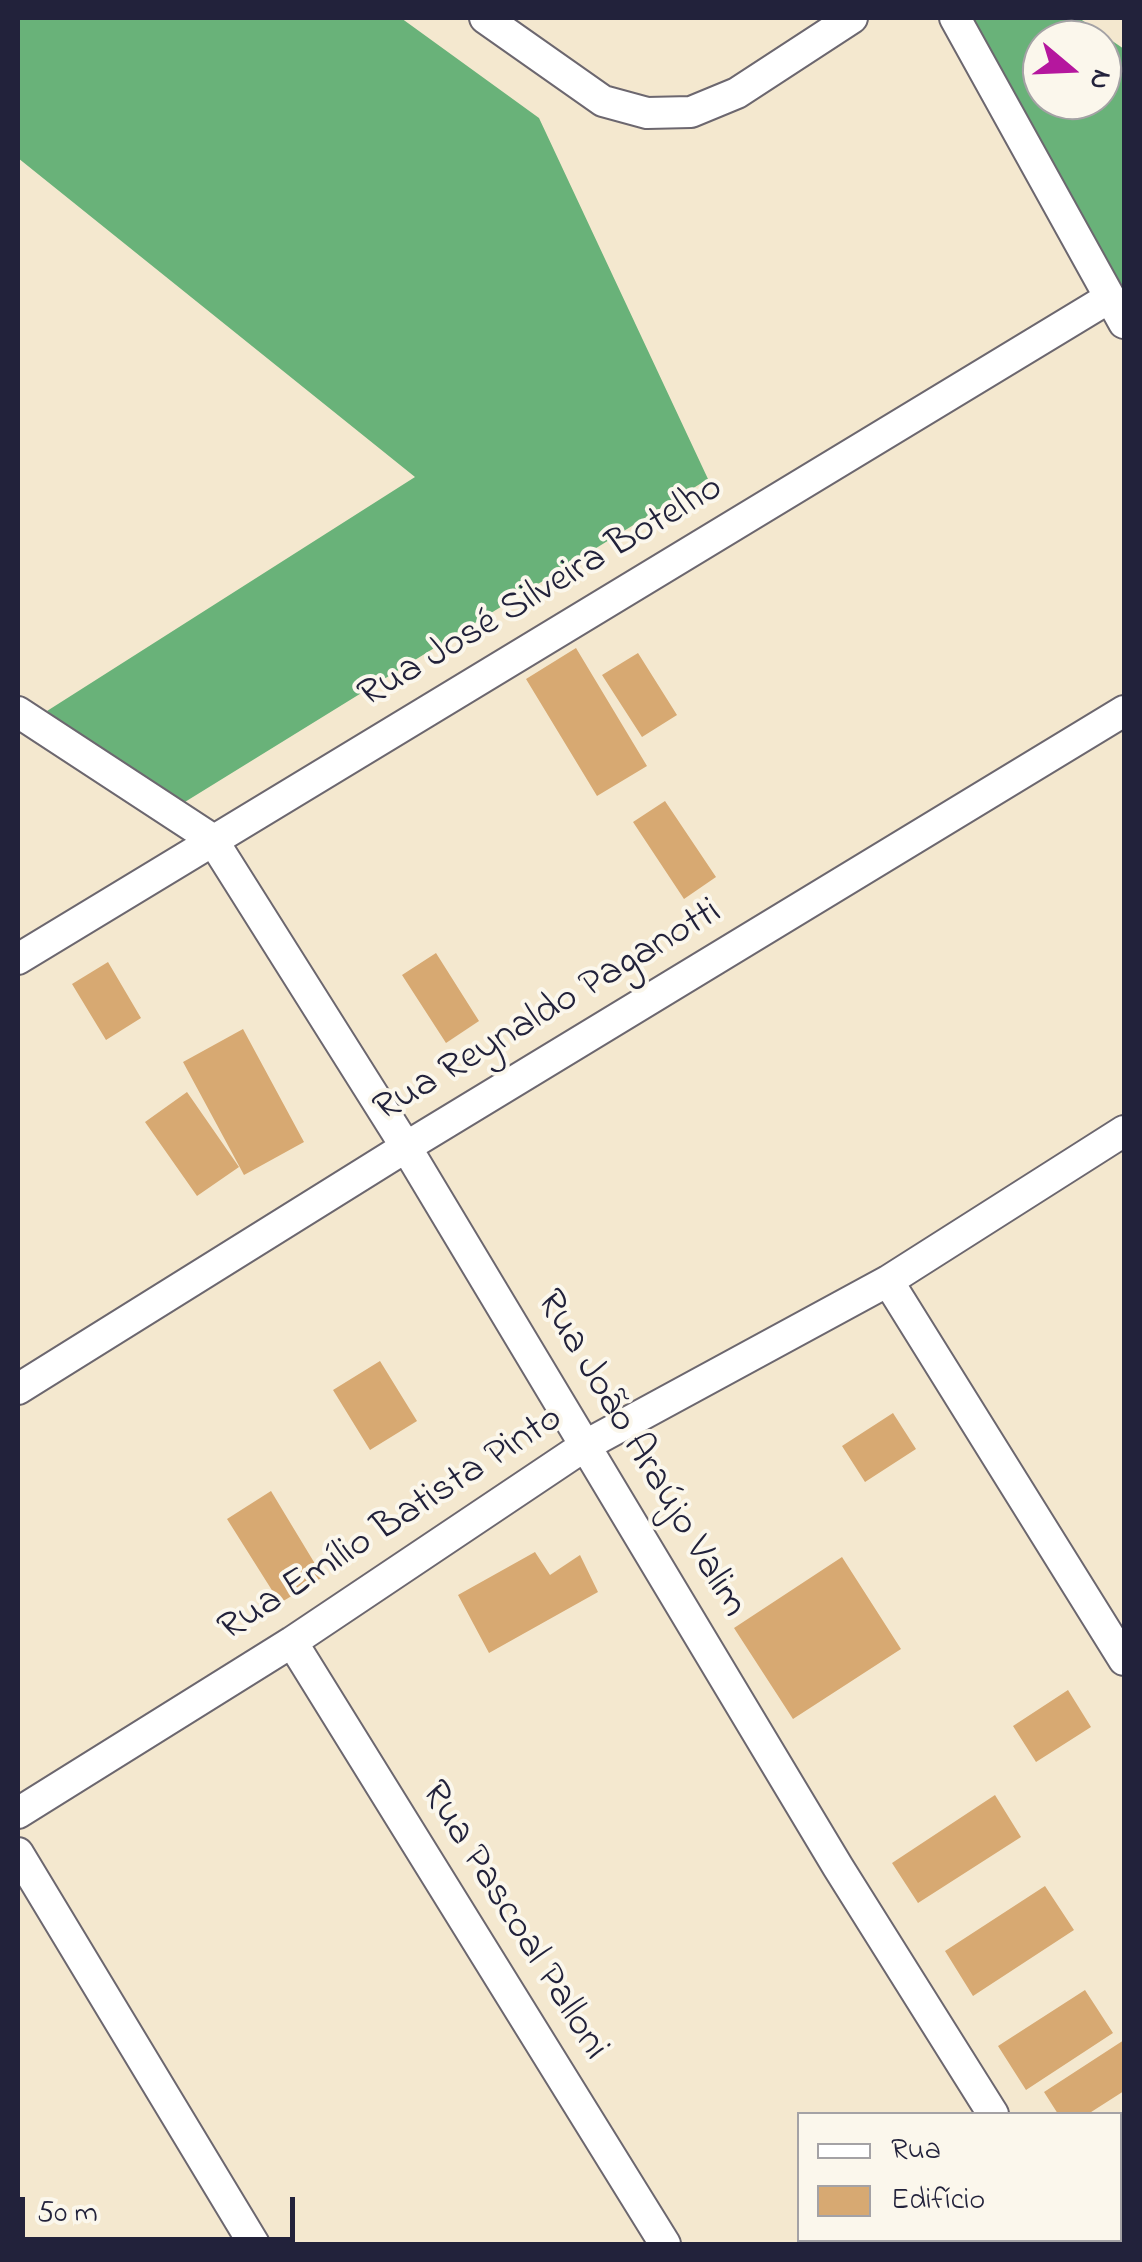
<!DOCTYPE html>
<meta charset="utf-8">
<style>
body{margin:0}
#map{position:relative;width:1142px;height:2262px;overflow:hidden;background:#f4e8cf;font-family:"Indie Flower",sans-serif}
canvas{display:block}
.frame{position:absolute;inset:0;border:20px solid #22223b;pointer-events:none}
.legend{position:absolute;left:797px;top:2112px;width:325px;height:130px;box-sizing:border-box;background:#fbf7ec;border:2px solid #a4a2a5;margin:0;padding:12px 18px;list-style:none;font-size:30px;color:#22223b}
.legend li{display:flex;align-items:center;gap:20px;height:50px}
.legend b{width:50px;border:2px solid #a4a2a5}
.north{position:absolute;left:1022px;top:20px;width:100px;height:100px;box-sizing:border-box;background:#fbf7ec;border:2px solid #a4a2a5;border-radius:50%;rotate:109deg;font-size:28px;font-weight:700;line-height:40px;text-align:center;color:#22223b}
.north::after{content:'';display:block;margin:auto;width:35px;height:45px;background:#b5179e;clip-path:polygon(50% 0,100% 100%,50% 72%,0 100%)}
.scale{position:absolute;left:20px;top:2197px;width:275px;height:45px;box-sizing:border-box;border:5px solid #22223b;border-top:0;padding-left:12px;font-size:30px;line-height:35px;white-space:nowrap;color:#22223b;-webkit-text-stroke:8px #fbf7ec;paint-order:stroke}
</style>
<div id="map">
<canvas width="1142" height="2262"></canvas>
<div class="frame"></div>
<ul class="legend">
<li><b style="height:12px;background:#fff"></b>Rua</li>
<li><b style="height:28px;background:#d7a972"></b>Edifício</li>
</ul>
<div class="north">N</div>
<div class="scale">50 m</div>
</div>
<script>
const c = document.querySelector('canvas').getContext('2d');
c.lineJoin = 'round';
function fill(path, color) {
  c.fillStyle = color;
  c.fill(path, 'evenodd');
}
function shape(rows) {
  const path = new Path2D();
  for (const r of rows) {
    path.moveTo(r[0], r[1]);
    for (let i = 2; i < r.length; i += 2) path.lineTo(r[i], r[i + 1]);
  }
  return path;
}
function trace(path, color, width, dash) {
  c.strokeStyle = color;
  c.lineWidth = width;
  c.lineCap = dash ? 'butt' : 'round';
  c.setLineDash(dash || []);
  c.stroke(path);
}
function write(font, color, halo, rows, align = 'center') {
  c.font = font + ' "Indie Flower",sans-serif';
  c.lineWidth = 8;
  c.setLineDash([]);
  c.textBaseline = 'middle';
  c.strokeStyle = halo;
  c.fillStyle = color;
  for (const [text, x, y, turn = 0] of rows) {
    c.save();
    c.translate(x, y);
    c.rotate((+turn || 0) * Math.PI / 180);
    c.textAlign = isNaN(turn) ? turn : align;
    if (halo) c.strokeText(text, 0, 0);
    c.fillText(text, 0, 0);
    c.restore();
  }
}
fill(shape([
 [18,18,401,18,539,118,708,479,180,805,47,711,415,477,18,158],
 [964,18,1079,18,1124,49,1124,296],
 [1042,40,1102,40,1102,100,1042,100]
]), '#69b279');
fill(shape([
 [576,648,647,766,597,796,526,679],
 [638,653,677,715,642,737,602,675],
 [665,801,716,877,684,899,633,822],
 [436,953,479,1021,446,1043,402,975],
 [108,962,141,1018,106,1040,72,984],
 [243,1029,304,1142,244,1175,183,1062],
 [187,1092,239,1167,197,1196,145,1122],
 [380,1361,417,1421,370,1450,333,1390],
 [893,1413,916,1449,865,1482,842,1446],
 [271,1491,323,1577,280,1603,227,1519],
 [535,1552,550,1575,580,1555,598,1592,489,1653,458,1595],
 [842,1557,901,1649,793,1719,734,1628],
 [1068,1690,1091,1727,1036,1762,1013,1726],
 [995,1795,1021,1837,918,1903,892,1863],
 [1045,1886,1074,1930,973,1996,945,1951],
 [1085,1990,1113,2033,1026,2090,998,2046],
 [1124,2040,1124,2091,1088,2114,1058,2114,1044,2092]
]), '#d7a972');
const street = shape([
 [485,18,603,101,647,113,691,112,737,93,852,18],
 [955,18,1124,323],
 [18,712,212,839,406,1147,838,1867,993,2114],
 [18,959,1109,298],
 [888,1281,1124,1660],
 [18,1389,406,1147,1124,711],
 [292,1642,665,2244],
 [18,1813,292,1642,586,1445,888,1281,1124,1131],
 [18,1853,254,2244],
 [1071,2240,1074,2244],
 [1095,2244,1104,2240]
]);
trace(street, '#6c676f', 34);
trace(street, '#fff', 30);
write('40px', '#22223b', '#fbf7ec', [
 ["Rua José Silveira Botelho",542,594,-31],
 ["Rua Reynaldo Paganotti",549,1013,-31],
 ["Rua João Araújo Valim",639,1455,59],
 ["Rua Emílio Batista Pinto",392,1526,-33],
 ["Rua Pascoal Palloni",512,1922,58]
]);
</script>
